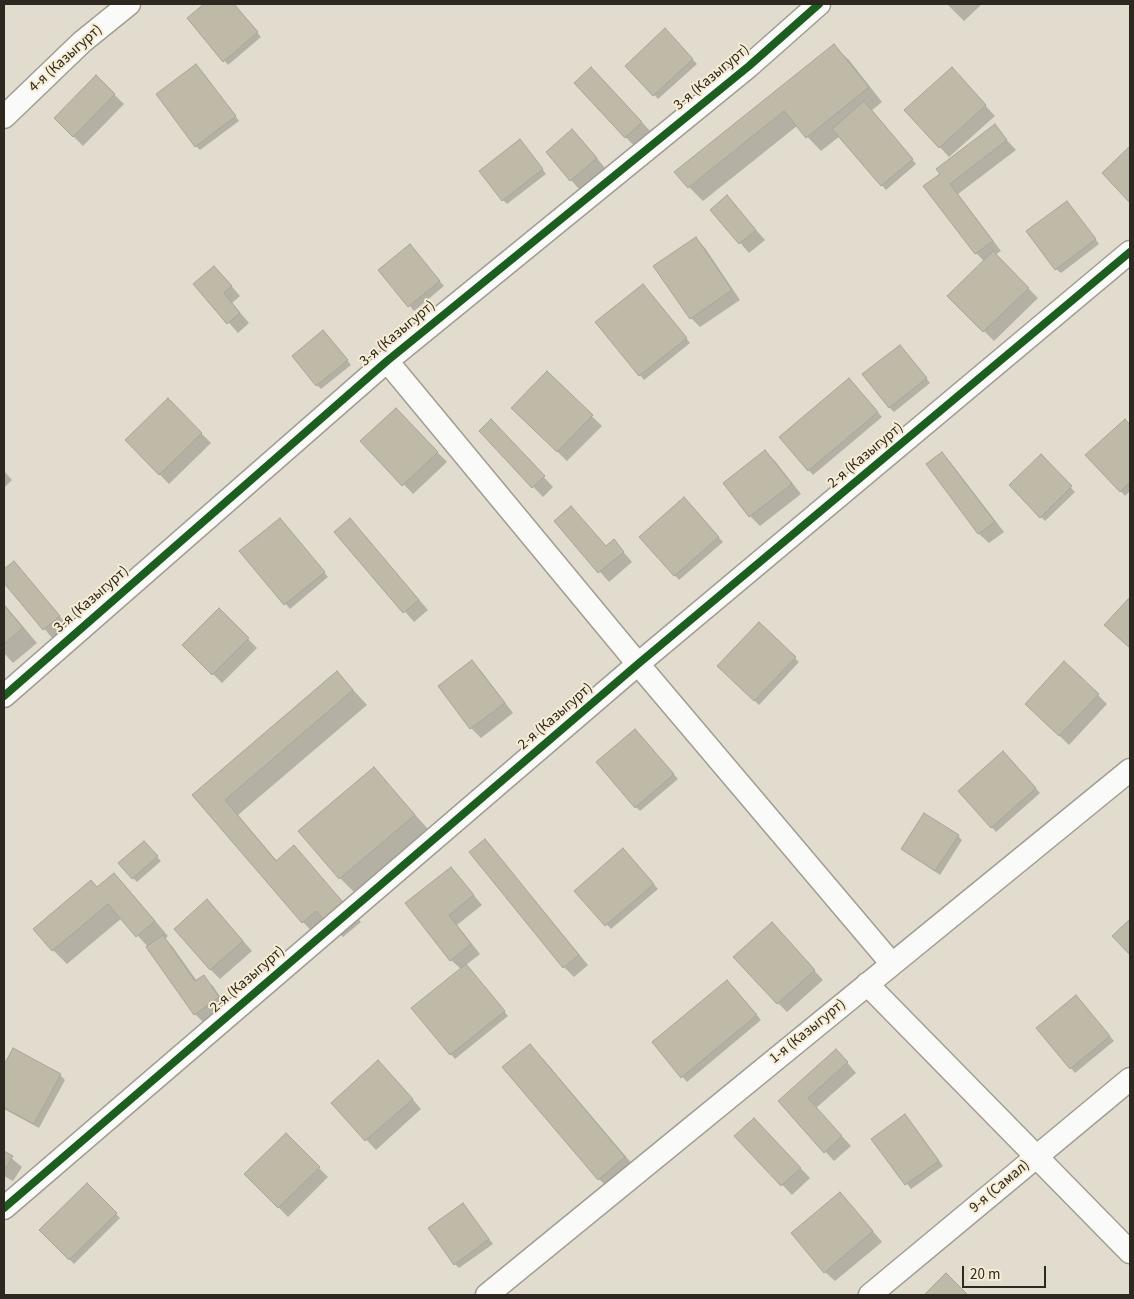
<!DOCTYPE html>
<meta charset="utf-8">
<style>
body{margin:0}
#map{position:relative;width:1134px;height:1299px;overflow:hidden;background:#e1dcce;font-family:"Source Sans 3",sans-serif}
canvas{display:block}
.frame{position:absolute;inset:0;border:5px solid #2d2920;pointer-events:none}
.scale{position:absolute;left:962px;top:1266px;width:84px;height:22px;box-sizing:border-box;border:2px solid #2d2920;border-top:0;padding-left:6px;font-size:15px;line-height:18px;white-space:nowrap;color:#2d2920;-webkit-text-stroke:4px #f6ecd3;paint-order:stroke}
</style>
<div id="map">
<canvas width="1134" height="1299"></canvas>
<div class="frame"></div>
<div class="scale">20 m</div>
</div>
<script>
const c = document.querySelector('canvas').getContext('2d');
c.lineJoin = 'round';
function fill(path, color) {
  c.fillStyle = color;
  c.fill(path, 'evenodd');
}
function shape(rows) {
  const path = new Path2D();
  for (const r of rows) {
    path.moveTo(r[0], r[1]);
    for (let i = 2; i < r.length; i += 2) path.lineTo(r[i], r[i + 1]);
  }
  return path;
}
function trace(path, color, width, dash) {
  c.strokeStyle = color;
  c.lineWidth = width;
  c.lineCap = dash ? 'butt' : 'round';
  c.setLineDash(dash || []);
  c.stroke(path);
}
function write(font, color, halo, rows, align = 'center') {
  c.font = font + ' "Source Sans 3",sans-serif';
  c.lineWidth = 4;
  c.setLineDash([]);
  c.textBaseline = 'middle';
  c.strokeStyle = halo;
  c.fillStyle = color;
  for (const [text, x, y, turn = 0] of rows) {
    c.save();
    c.translate(x, y);
    c.rotate((+turn || 0) * Math.PI / 180);
    c.textAlign = isNaN(turn) ? turn : align;
    if (halo) c.strokeText(text, 0, 0);
    c.fillText(text, 0, 0);
    c.restore();
  }
}
fill(shape([
 [206,4,233,4,261,37,228,65,189,18],
 [947,4,982,4,964,21],
 [665,30,697,64,658,99,627,66],
 [834,46,849,60,882,102,871,111,916,164,886,190,840,136,821,151,797,126,703,201,689,187],
 [201,70,239,121,200,150,196,146],
 [96,77,124,104,83,146,55,118],
 [601,78,651,132,635,147,575,83],
 [961,79,995,116,949,157,906,110],
 [994,126,1016,150,958,194,1001,251,995,255,1038,298,994,341,949,296,984,261,976,253,925,187],
 [582,140,605,168,580,190,571,180],
 [524,145,546,174,507,204,503,200],
 [1130,148,1130,201,1104,173],
 [727,197,765,240,749,253,712,210],
 [1071,207,1099,244,1061,273,1056,269],
 [696,239,705,248,740,300,700,327,691,318],
 [414,250,444,286,414,311,380,270],
 [224,277,240,296,232,303,249,323,238,333,195,284],
 [647,290,690,343,644,380,597,322],
 [328,336,351,365,321,389,317,385],
 [905,351,930,383,894,412,889,407],
 [547,373,602,426,567,461,513,408],
 [854,384,882,417,813,475,780,437],
 [168,400,211,443,169,484,126,440],
 [396,410,447,462,413,494,362,441],
 [1125,421,1130,426,1130,491,1125,496,1087,455],
 [480,431,501,431,553,487,543,497],
 [765,452,775,461,801,494,760,526,750,516,725,483],
 [942,453,951,463,1004,532,989,543,979,534,927,464],
 [1041,456,1075,492,1045,521,1010,485],
 [4,471,12,480,4,488],
 [688,503,723,542,679,580,641,537],
 [350,520,428,610,414,622,336,532],
 [555,521,606,547,614,541,632,562,609,582],
 [284,524,328,577,290,609,241,551],
 [14,562,68,626,53,639,4,581,4,571],
 [4,604,37,643,13,663,4,653],
 [219,610,257,648,222,683,184,645],
 [759,624,799,662,759,705,719,666],
 [472,662,481,671,513,713,481,738,471,728,439,686],
 [337,672,367,705,238,815,277,861,294,847,361,922,343,937,331,925,317,937,303,922,194,795],
 [1098,695,1107,704,1069,745,1036,713],
 [639,735,678,779,640,811,636,807],
 [1008,757,1040,793,996,832,960,791],
 [374,769,428,829,354,892,340,878],
 [958,836,962,840,940,875,902,848],
 [485,841,588,965,574,977,564,967,471,852],
 [144,843,161,861,137,882,133,878],
 [628,854,658,889,611,929,576,891],
 [451,868,482,905,457,925,480,954,466,965,508,1016,455,1059,413,1008,461,969,451,960,406,903],
 [114,874,128,889,168,936,165,939,172,946,197,981,203,977,213,986,227,1007,204,1023,195,1014,148,947,122,918,67,964,53,950,97,888],
 [216,910,252,951,220,979,210,969],
 [781,934,823,980,787,1012,778,1003],
 [732,986,761,1020,687,1082,653,1042],
 [1076,996,1114,1041,1075,1073,1071,1068],
 [529,1046,544,1060,639,1172,613,1193,599,1179],
 [13,1050,60,1075,65,1080,39,1128,4,1109,4,1067],
 [845,1060,856,1073,816,1108,851,1146,834,1161,779,1101],
 [388,1071,421,1109,376,1150,332,1103],
 [909,1120,943,1166,911,1189,873,1139],
 [763,1129,810,1178,792,1195,736,1136],
 [286,1135,328,1177,288,1217,246,1174],
 [4,1152,22,1167,13,1181,4,1176],
 [87,1185,120,1218,74,1264,41,1230],
 [849,1203,882,1242,835,1281,825,1272],
 [463,1204,493,1244,459,1268,455,1264]
]), '#0003');
const building = shape([
 [204,4,234,4,258,32,223,62,187,18,204,4],
 [665,28,693,59,653,96,625,66,665,28],
 [834,44,869,87,806,138,784,111,688,188,674,172,834,44],
 [196,64,236,116,195,147,156,94,196,64],
 [591,67,642,122,625,138,574,83,591,67],
 [952,67,986,105,939,148,904,110,952,67],
 [96,75,115,94,73,137,54,118,96,75],
 [864,101,913,159,881,186,832,129,864,101],
 [995,124,1007,140,950,184,993,241,975,254,923,186,940,174,936,169,995,124],
 [572,129,597,158,570,181,546,152,572,129],
 [520,139,543,169,502,201,479,171,520,139],
 [1130,146,1130,203,1102,173,1130,146],
 [727,195,756,230,739,244,710,210,727,195],
 [1067,201,1096,239,1055,270,1026,231,1067,201],
 [696,237,732,290,690,319,653,266,696,237],
 [410,244,440,281,408,307,378,270,410,244],
 [993,251,1029,288,983,332,947,296,993,251],
 [214,266,232,286,224,293,240,313,227,324,193,284,214,266],
 [643,284,687,338,639,376,595,322,643,284],
 [323,330,348,360,316,386,292,356,323,330],
 [900,345,927,378,889,408,862,374,900,345],
 [547,371,593,415,557,452,511,408,547,371],
 [849,378,878,412,808,471,779,437,849,378],
 [168,398,202,433,159,475,125,440,168,398],
 [396,408,438,452,402,486,360,441,396,408],
 [491,419,545,476,532,488,479,431,491,419],
 [1125,419,1130,425,1130,482,1120,492,1085,455,1125,419],
 [765,450,792,484,749,517,723,483,765,450],
 [942,452,995,522,978,534,926,464,942,452],
 [1041,454,1072,486,1040,518,1009,485,1041,454],
 [684,497,719,537,674,576,639,537,684,497],
 [571,506,606,546,614,539,624,552,598,573,554,521,571,506],
 [280,518,325,572,284,605,239,551,280,518],
 [350,518,419,600,403,613,334,532,350,518],
 [14,561,60,616,43,630,4,583,4,569,14,561],
 [1130,597,1130,648,1104,625,1130,597],
 [4,605,23,628,4,644,4,605],
 [219,608,249,638,212,675,182,645,219,608],
 [759,622,796,657,754,701,717,666,759,622],
 [472,660,505,703,470,729,438,686,472,660],
 [1064,661,1099,694,1059,736,1025,704,1064,661],
 [337,671,353,690,225,800,276,861,294,845,347,907,328,924,316,911,302,923,192,795,337,671],
 [635,729,674,774,635,808,596,762,635,729],
 [1003,751,1036,788,991,828,958,791,1003,751],
 [374,767,415,815,339,879,298,831,374,767],
 [924,813,959,835,935,871,901,849,924,813],
 [485,839,579,955,563,968,469,852,485,839],
 [144,841,158,856,132,879,118,863,144,841],
 [623,848,654,884,605,926,574,891,623,848],
 [451,867,474,895,449,915,471,944,450,961,405,903,451,867],
 [114,873,155,921,136,937,108,904,52,951,33,929,91,880,97,887,114,873],
 [207,899,243,941,210,970,174,929,207,899],
 [1130,919,1130,955,1112,936,1130,919],
 [772,922,815,970,777,1004,733,957,772,922],
 [163,935,195,981,204,975,219,997,194,1015,146,947,163,935],
 [466,964,505,1011,450,1055,411,1008,466,964],
 [727,980,757,1015,681,1078,652,1042,727,980],
 [1076,995,1110,1036,1070,1069,1036,1028,1076,995],
 [530,1044,625,1157,598,1180,502,1067,530,1044],
 [13,1048,61,1074,34,1124,4,1108,4,1065,13,1048],
 [836,1049,848,1062,808,1098,842,1136,824,1153,778,1101,836,1049],
 [378,1060,413,1099,365,1141,331,1103,378,1060],
 [905,1114,939,1161,905,1185,871,1139,905,1114],
 [754,1118,801,1168,781,1186,734,1136,754,1118],
 [286,1133,320,1167,278,1208,244,1174,286,1133],
 [4,1151,13,1156,4,1171,4,1151],
 [87,1183,117,1213,69,1260,39,1230,87,1183],
 [840,1192,873,1231,824,1273,791,1233,840,1192],
 [463,1203,489,1239,454,1265,428,1228,463,1203],
 [946,1273,968,1295,924,1295,946,1273]
]);
fill(building, '#bfb9a8');
trace(building, '#a8a499', 1);
const street = shape([
 [4,117,82,42,129,4],
 [387,361,638,664,892,964],
 [4,696,387,361,749,66,819,4],
 [867,984,1130,1252],
 [4,1208,638,664,1130,252],
 [487,1295,1130,770],
 [870,1295,1130,1079]
]);
trace(street, '#a19d93', 25);
trace(street, '#fafaf8', 22);
trace(shape([
 [4,696,387,361,749,66,819,4],
 [4,1208,638,664,1130,252]
]), '#1b5e20', 8);
write('15px', '#2d2920', '#f6ecd3', [
 ["4-я (Казыгурт)",66,59,-42],
 ["3-я (Казыгурт)",712,78,-40],
 ["3-я (Казыгурт)",398,334,-40],
 ["2-я (Казыгурт)",866,456,-40],
 ["3-я (Казыгурт)",92,600,-41],
 ["2-я (Казыгурт)",556,717,-41],
 ["2-я (Казыгурт)",248,980,-41],
 ["1-я (Казыгурт)",808,1032,-39],
 ["9-я (Самал)",1000,1187,-40]
]);
</script>
